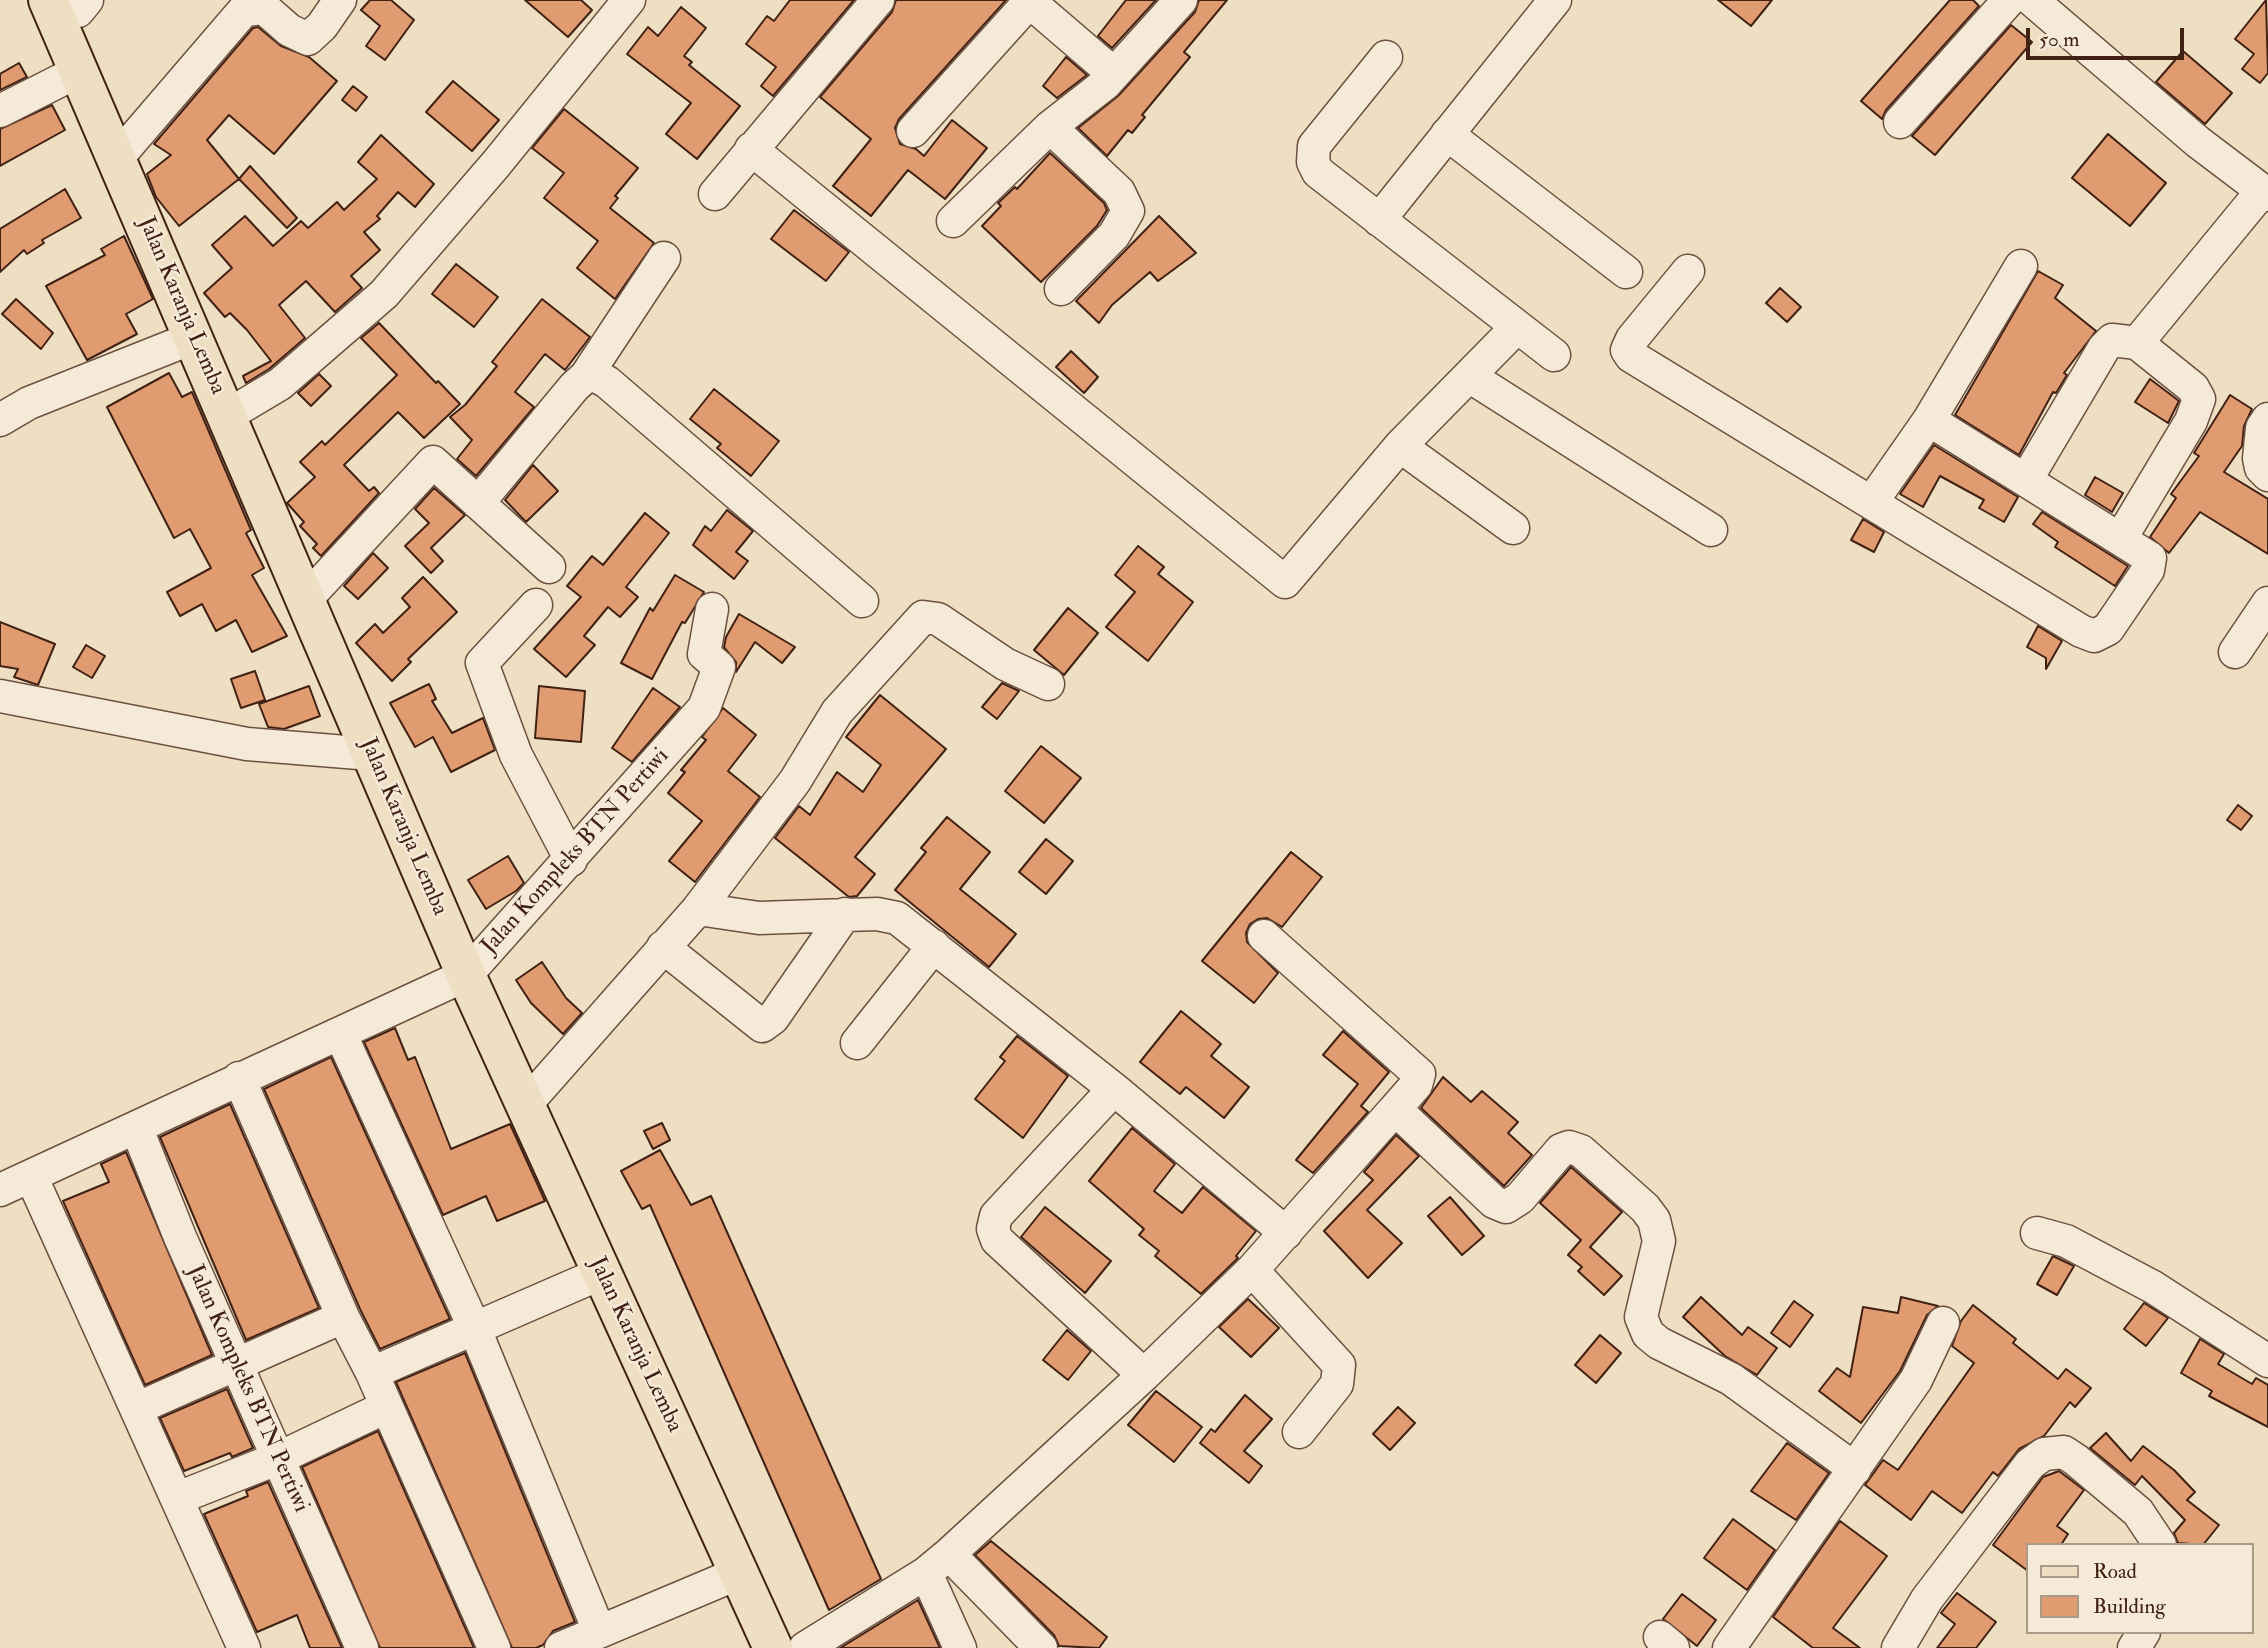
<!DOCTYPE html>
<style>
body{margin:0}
#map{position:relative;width:2268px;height:1648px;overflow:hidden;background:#eedfc2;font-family:"IM FELL Double Pica",serif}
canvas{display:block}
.legend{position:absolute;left:2026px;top:1543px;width:228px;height:91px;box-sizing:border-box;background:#f4ead7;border:2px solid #ac9a89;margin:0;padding:9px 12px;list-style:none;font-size:21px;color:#402113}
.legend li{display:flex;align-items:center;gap:14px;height:35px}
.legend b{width:35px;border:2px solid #ac9a89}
.scale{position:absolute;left:2026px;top:28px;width:158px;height:32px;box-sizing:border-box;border:4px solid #402113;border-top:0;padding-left:9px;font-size:21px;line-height:24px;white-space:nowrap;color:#402113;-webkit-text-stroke:5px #f4ead7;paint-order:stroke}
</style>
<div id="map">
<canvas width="2268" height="1648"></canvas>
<ul class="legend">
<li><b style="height:9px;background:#eedfc2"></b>Road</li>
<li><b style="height:19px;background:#e09b71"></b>Building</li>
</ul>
<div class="scale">50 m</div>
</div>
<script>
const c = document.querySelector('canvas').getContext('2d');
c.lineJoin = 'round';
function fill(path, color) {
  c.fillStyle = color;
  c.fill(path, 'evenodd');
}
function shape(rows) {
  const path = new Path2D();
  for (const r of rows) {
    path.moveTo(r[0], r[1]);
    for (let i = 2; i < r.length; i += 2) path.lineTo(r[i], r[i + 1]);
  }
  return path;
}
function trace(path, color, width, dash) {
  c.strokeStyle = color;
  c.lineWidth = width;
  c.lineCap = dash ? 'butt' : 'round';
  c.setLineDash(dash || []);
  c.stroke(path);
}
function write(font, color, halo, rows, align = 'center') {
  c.font = font + ' "IM FELL Double Pica",serif';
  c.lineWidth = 5;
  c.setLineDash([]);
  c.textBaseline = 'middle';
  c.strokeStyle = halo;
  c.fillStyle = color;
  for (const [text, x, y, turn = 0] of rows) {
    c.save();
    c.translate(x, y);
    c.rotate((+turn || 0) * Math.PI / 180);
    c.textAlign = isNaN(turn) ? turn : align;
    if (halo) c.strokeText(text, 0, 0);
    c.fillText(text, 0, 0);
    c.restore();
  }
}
const building = shape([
 [370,0,391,0,414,20,385,60,366,46,380,26,361,10,370,0],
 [525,0,581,0,592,10,568,37,525,0],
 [790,0,854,0,773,96,761,86,776,67,746,44,767,16,774,21,790,0],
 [896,0,1006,0,899,119,895,128,900,144,916,149,924,156,952,120,987,148,945,199,908,170,871,216,833,186,871,139,820,97,892,12,896,0],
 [1126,0,1156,0,1112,48,1098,36,1126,0],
 [1199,0,1227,0,1184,52,1190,57,1142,115,1145,117,1132,133,1128,130,1107,156,1078,128,1118,96,1195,12,1199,0],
 [1718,0,1772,0,1751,26,1718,0],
 [1950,0,1973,0,1979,6,1886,110,1882,119,1861,101,1950,0],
 [2266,0,2268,73,2260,83,2242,69,2254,54,2235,39,2266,0],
 [681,7,706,28,684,56,692,62,689,65,740,106,697,159,666,134,691,103,627,54,648,27,658,36,681,7],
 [2011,25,2032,42,1935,155,1912,136,2011,25],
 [258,27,281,46,309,57,337,81,274,154,229,115,207,140,239,179,179,226,156,197,147,174,171,155,154,144,253,28,258,27],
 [2183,51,2232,93,2205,124,2156,82,2183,51],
 [1066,57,1087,75,1057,98,1043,86,1066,57],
 [19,63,27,77,0,90,0,74,19,63],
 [453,81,499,120,472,151,426,112,453,81],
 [353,86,367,97,356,111,342,100,353,86],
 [52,105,65,130,0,166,0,129,52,105],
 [564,109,638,168,615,196,618,198,610,208,654,243,615,299,577,268,598,241,544,198,564,173,532,148,564,109],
 [2108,134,2166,183,2130,226,2072,178,2108,134],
 [381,135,434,184,415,207,398,192,377,216,380,219,364,232,380,250,351,276,362,288,335,312,306,281,279,305,305,338,269,369,246,383,243,376,271,361,247,330,230,313,225,317,204,293,232,268,212,245,245,216,273,246,301,221,308,228,337,202,344,210,377,179,358,162,381,135],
 [1050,153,1104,203,1107,210,1097,226,1041,282,982,226,1001,206,998,203,1015,187,1017,189,1050,153],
 [250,166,297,218,287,228,239,179,250,166],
 [65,189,81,218,42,240,44,243,27,254,24,250,0,272,0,229,65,189],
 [794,210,849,252,826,281,771,239,794,210],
 [1159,216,1196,253,1158,281,1150,272,1112,305,1099,323,1076,301,1159,216],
 [124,236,153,299,126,314,137,334,87,360,46,286,105,255,101,249,124,236],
 [456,264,498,297,474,327,432,294,456,264],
 [2038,271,2063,285,2055,298,2096,331,2064,373,2067,375,2056,393,2053,392,2019,455,1955,415,2038,271],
 [1780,288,1801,307,1787,322,1766,303,1780,288],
 [16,299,53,333,41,349,2,314,16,299],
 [542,299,590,337,565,370,545,354,515,392,534,407,476,476,457,459,472,440,450,417,465,405,497,366,492,362,542,299],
 [379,323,436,383,438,381,460,404,424,438,398,412,344,465,369,491,374,487,379,493,321,556,313,548,317,544,300,526,304,522,287,503,315,477,300,462,322,441,325,445,397,375,361,338,379,323],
 [1071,351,1098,377,1084,393,1056,367,1071,351],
 [169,373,182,397,192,392,251,530,246,533,264,568,252,575,287,636,252,652,236,620,216,631,202,604,180,616,167,592,211,568,190,529,174,538,107,407,169,373],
 [319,374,331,386,311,406,298,393,319,374],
 [2150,379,2179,401,2168,423,2135,402,2150,379],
 [714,389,779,441,751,476,717,448,721,444,690,419,714,389],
 [2230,395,2252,409,2244,426,2242,446,2224,472,2268,499,2268,554,2200,512,2169,553,2150,537,2176,498,2171,494,2199,456,2194,453,2230,395],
 [1934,445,2018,497,2004,522,1979,508,1984,500,1940,476,1923,507,1900,494,1934,445],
 [533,465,558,491,526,522,505,500,533,465],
 [2095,477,2123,493,2112,512,2085,495,2095,477],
 [434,488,465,515,431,548,443,561,431,573,405,546,429,523,415,509,434,488],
 [727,510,753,531,736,552,748,561,734,579,693,545,705,526,711,531,727,510],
 [2042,512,2128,566,2115,586,2055,547,2058,542,2033,524,2042,512],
 [645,513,669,533,626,587,638,597,620,617,608,607,584,636,595,645,566,677,534,649,581,597,567,586,592,556,603,565,645,513],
 [1863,519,1884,532,1874,552,1851,540,1863,519],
 [1138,546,1164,567,1158,574,1193,602,1148,661,1106,627,1135,592,1115,575,1138,546],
 [373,553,388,568,358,599,344,586,373,553],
 [675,575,704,592,685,623,682,622,652,679,621,663,650,608,653,611,675,575],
 [423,577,457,612,408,659,411,662,392,681,356,643,375,624,383,633,410,607,402,598,423,577],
 [1068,608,1098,633,1064,675,1034,650,1068,608],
 [739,614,795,647,782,663,755,642,736,672,736,662,724,647,726,637,739,614],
 [0,622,55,644,38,685,14,677,18,669,0,666,0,622],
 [2038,626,2062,641,2046,669,2046,658,2027,647,2038,626],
 [86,645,105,656,92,678,73,667,86,645],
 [255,671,265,700,241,708,231,679,255,671],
 [1002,683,1019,691,997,719,982,707,1002,683],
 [429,684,436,699,432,701,452,733,483,718,495,750,451,772,433,737,415,747,390,703,429,684],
 [309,686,320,716,284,729,268,727,259,704,309,686],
 [539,686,585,691,581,742,535,738,539,686],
 [653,688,680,707,632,762,612,748,653,688],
 [880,695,946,749,855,857,875,874,857,896,849,897,775,838,799,806,810,815,837,772,863,792,881,765,846,737,880,695],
 [723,708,756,735,728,771,760,797,695,882,669,861,702,821,668,793,685,772,681,770,706,740,702,737,723,708],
 [1041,746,1081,778,1044,823,1005,791,1041,746],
 [2238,805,2252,816,2241,830,2227,820,2238,805],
 [947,817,990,852,960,889,1016,934,989,967,895,890,926,852,921,848,947,817],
 [1046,839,1073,861,1046,894,1019,872,1046,839],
 [1291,852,1322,877,1282,927,1267,918,1258,919,1250,924,1246,933,1247,942,1278,973,1254,1003,1202,961,1291,852],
 [508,856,524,883,516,891,486,909,468,880,508,856],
 [542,962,566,998,582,1013,563,1034,531,1003,516,980,542,962],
 [1181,1011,1221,1044,1211,1056,1249,1087,1224,1118,1186,1087,1180,1094,1140,1062,1181,1011],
 [395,1028,408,1060,415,1057,451,1149,510,1124,545,1201,497,1221,486,1196,443,1215,364,1042,395,1028],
 [1343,1031,1389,1072,1361,1106,1368,1112,1313,1173,1296,1160,1358,1084,1323,1055,1343,1031],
 [1017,1036,1068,1076,1023,1138,975,1099,1005,1061,1000,1057,1017,1036],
 [331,1057,450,1319,380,1349,360,1309,264,1089,331,1057],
 [1443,1077,1471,1102,1482,1091,1518,1122,1508,1133,1532,1155,1504,1186,1421,1108,1443,1077],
 [230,1104,319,1308,246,1340,160,1137,230,1104],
 [662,1123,670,1140,653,1149,644,1131,662,1123],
 [1132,1128,1175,1164,1154,1191,1182,1213,1203,1187,1256,1231,1236,1256,1238,1258,1201,1294,1155,1256,1159,1251,1139,1235,1144,1229,1089,1181,1132,1128],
 [1396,1135,1419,1156,1367,1210,1402,1243,1368,1278,1324,1231,1373,1180,1364,1172,1396,1135],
 [660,1150,691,1205,711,1196,881,1579,829,1610,650,1205,642,1209,621,1171,660,1150],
 [126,1152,212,1355,145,1385,63,1201,109,1182,101,1164,126,1152],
 [1571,1167,1622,1212,1590,1247,1622,1276,1604,1295,1578,1271,1582,1267,1568,1255,1581,1240,1540,1203,1571,1167],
 [1450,1197,1484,1236,1462,1255,1428,1216,1450,1197],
 [1045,1207,1111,1261,1085,1293,1021,1237,1045,1207],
 [2053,1256,2074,1266,2057,1295,2037,1284,2053,1256],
 [1701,1297,1742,1335,1748,1327,1777,1348,1757,1375,1725,1356,1683,1317,1701,1297],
 [1901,1297,1938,1306,1927,1315,1900,1371,1861,1423,1819,1391,1837,1368,1850,1377,1863,1307,1898,1313,1901,1297],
 [1248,1299,1279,1328,1251,1357,1219,1327,1248,1299],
 [1794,1301,1813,1315,1790,1347,1771,1333,1794,1301],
 [2144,1303,2168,1318,2146,1346,2124,1329,2144,1303],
 [1973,1305,2016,1339,2013,1343,2058,1379,2066,1369,2091,1388,2075,1407,2070,1402,2044,1436,2019,1449,1998,1476,1993,1472,1962,1513,1932,1491,1911,1520,1865,1485,1883,1460,1898,1470,1974,1363,1952,1346,1961,1321,1973,1305],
 [1067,1330,1091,1351,1068,1380,1043,1360,1067,1330],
 [1600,1335,1621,1353,1596,1383,1575,1365,1600,1335],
 [2200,1339,2224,1354,2218,1364,2252,1384,2256,1378,2268,1385,2268,1427,2209,1396,2212,1391,2181,1373,2200,1339],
 [465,1353,575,1622,553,1631,543,1645,536,1648,512,1648,396,1382,465,1353],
 [227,1389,253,1448,232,1457,230,1453,184,1471,160,1418,227,1389],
 [1156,1391,1202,1427,1174,1462,1128,1425,1156,1391],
 [1245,1395,1272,1419,1244,1451,1262,1466,1249,1483,1200,1443,1211,1429,1215,1432,1245,1395],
 [1398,1407,1415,1423,1390,1450,1373,1434,1398,1407],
 [378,1431,474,1648,380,1648,302,1467,378,1431],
 [2106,1433,2131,1461,2143,1446,2174,1470,2195,1492,2187,1500,2219,1525,2203,1545,2178,1543,2174,1533,2185,1520,2142,1476,2135,1485,2090,1448,2106,1433],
 [1787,1443,1829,1473,1796,1520,1751,1491,1787,1443],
 [2059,1471,2084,1490,2057,1526,2068,1534,2061,1545,2028,1545,2028,1571,1993,1545,2043,1477,2059,1471],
 [268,1482,342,1648,310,1648,297,1615,257,1632,204,1514,248,1496,246,1491,268,1482],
 [1733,1519,1775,1550,1747,1590,1704,1558,1733,1519],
 [1840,1521,1887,1556,1833,1628,1860,1648,1813,1648,1773,1617,1840,1521],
 [991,1541,1107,1637,1099,1648,1059,1646,1054,1635,975,1555,991,1541],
 [1957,1593,1996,1622,1976,1648,1937,1648,1955,1624,1941,1613,1957,1593],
 [1682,1594,1716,1620,1697,1646,1663,1619,1682,1594],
 [918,1600,940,1648,840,1648,918,1600]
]);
fill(building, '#e09b71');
trace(building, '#402113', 2);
const minor = shape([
 [2032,0,2198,142,2268,195],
 [1030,2,1114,74],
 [54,15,78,11,87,0],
 [1386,57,1314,146,1313,162,1318,172,1554,355],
 [0,111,79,71],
 [1900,122,2009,0],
 [1050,127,1119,192,1128,211,1114,235,1061,289],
 [913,131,1031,0],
 [1447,134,1626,272],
 [751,149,1285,582,1400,446,1517,327],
 [117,158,244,10,264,8,289,30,308,39,322,26,340,0],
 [715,194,878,0],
 [1379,220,1555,0],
 [953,221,1050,127,1105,84,1181,0],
 [1688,271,1632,339,1627,350,1631,356,2081,631,2094,636,2108,629,2148,570,2150,558,1929,420],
 [2137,343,2262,191],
 [586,376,594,375,607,382,862,601],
 [1469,376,1711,530],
 [228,415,280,384,384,294,496,164,629,0],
 [2268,419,2262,428,2259,458,2261,468,2268,475],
 [0,420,29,403,195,337],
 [1400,446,1513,528],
 [2026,480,2104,348,2112,340,2137,343,2193,388,2199,399,2191,421,2121,538],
 [478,503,574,387,586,376,664,258],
 [1871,503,1929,420,2021,266],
 [306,599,433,462,549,567],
 [536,605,482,663,516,755,571,860],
 [2235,652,2268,603],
 [0,696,247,744,371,754],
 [698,909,795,781,837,712,923,617,938,619,1005,664,1048,684],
 [1264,936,1419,1074,1416,1085,1395,1109],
 [663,947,762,1026,773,1018,845,914],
 [341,1035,474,1327,599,1631],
 [857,1043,934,946],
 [239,1078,343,1317,372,1373,494,1648],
 [526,1104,698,909,759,918,877,914,897,918,1114,1089],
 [137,1129,180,1237,362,1648],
 [31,1176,244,1648],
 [0,1190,466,975,704,708,719,667,704,654,712,609],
 [2037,1233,2066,1241,2153,1287,2268,1361],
 [1252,1270,1339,1365,1337,1384,1299,1432],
 [372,1373,602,1273],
 [1144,1375,997,1240,993,1229,996,1216,1114,1089,1286,1233],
 [138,1408,343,1317],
 [178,1498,279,1458,386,1407],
 [949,1554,1041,1648],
 [926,1573,960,1648],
 [1660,1637,1673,1648],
 [561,1648,739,1573],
 [805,1648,926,1573,949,1554,1144,1375,1252,1270,1395,1109,1494,1202,1506,1207,1520,1198,1561,1150,1569,1147,1581,1151,1645,1208,1654,1220,1659,1241,1641,1317,1648,1334,1659,1343,1731,1379,1855,1469],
 [1729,1648,1916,1380,1943,1323],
 [1898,1648,1927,1599,2030,1464,2044,1454,2064,1452,2076,1460,2138,1512,2160,1545],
 [2134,1648,2144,1632]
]);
const major = shape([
 [48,0,466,975,773,1648]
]);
trace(minor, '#6c503f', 35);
trace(major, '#402113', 42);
trace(minor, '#f4ead7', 32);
trace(major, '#eedfc2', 38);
write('23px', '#402113', '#f4ead7', [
 ["Jalan Karanja Lemba",181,306,67],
 ["Jalan Karanja Lemba",403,827,67],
 ["Jalan Kompleks BTN Pertiwi",576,852,-48],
 ["Jalan Karanja Lemba",635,1345,65],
 ["Jalan Kompleks BTN Pertiwi",247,1389,66]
]);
</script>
